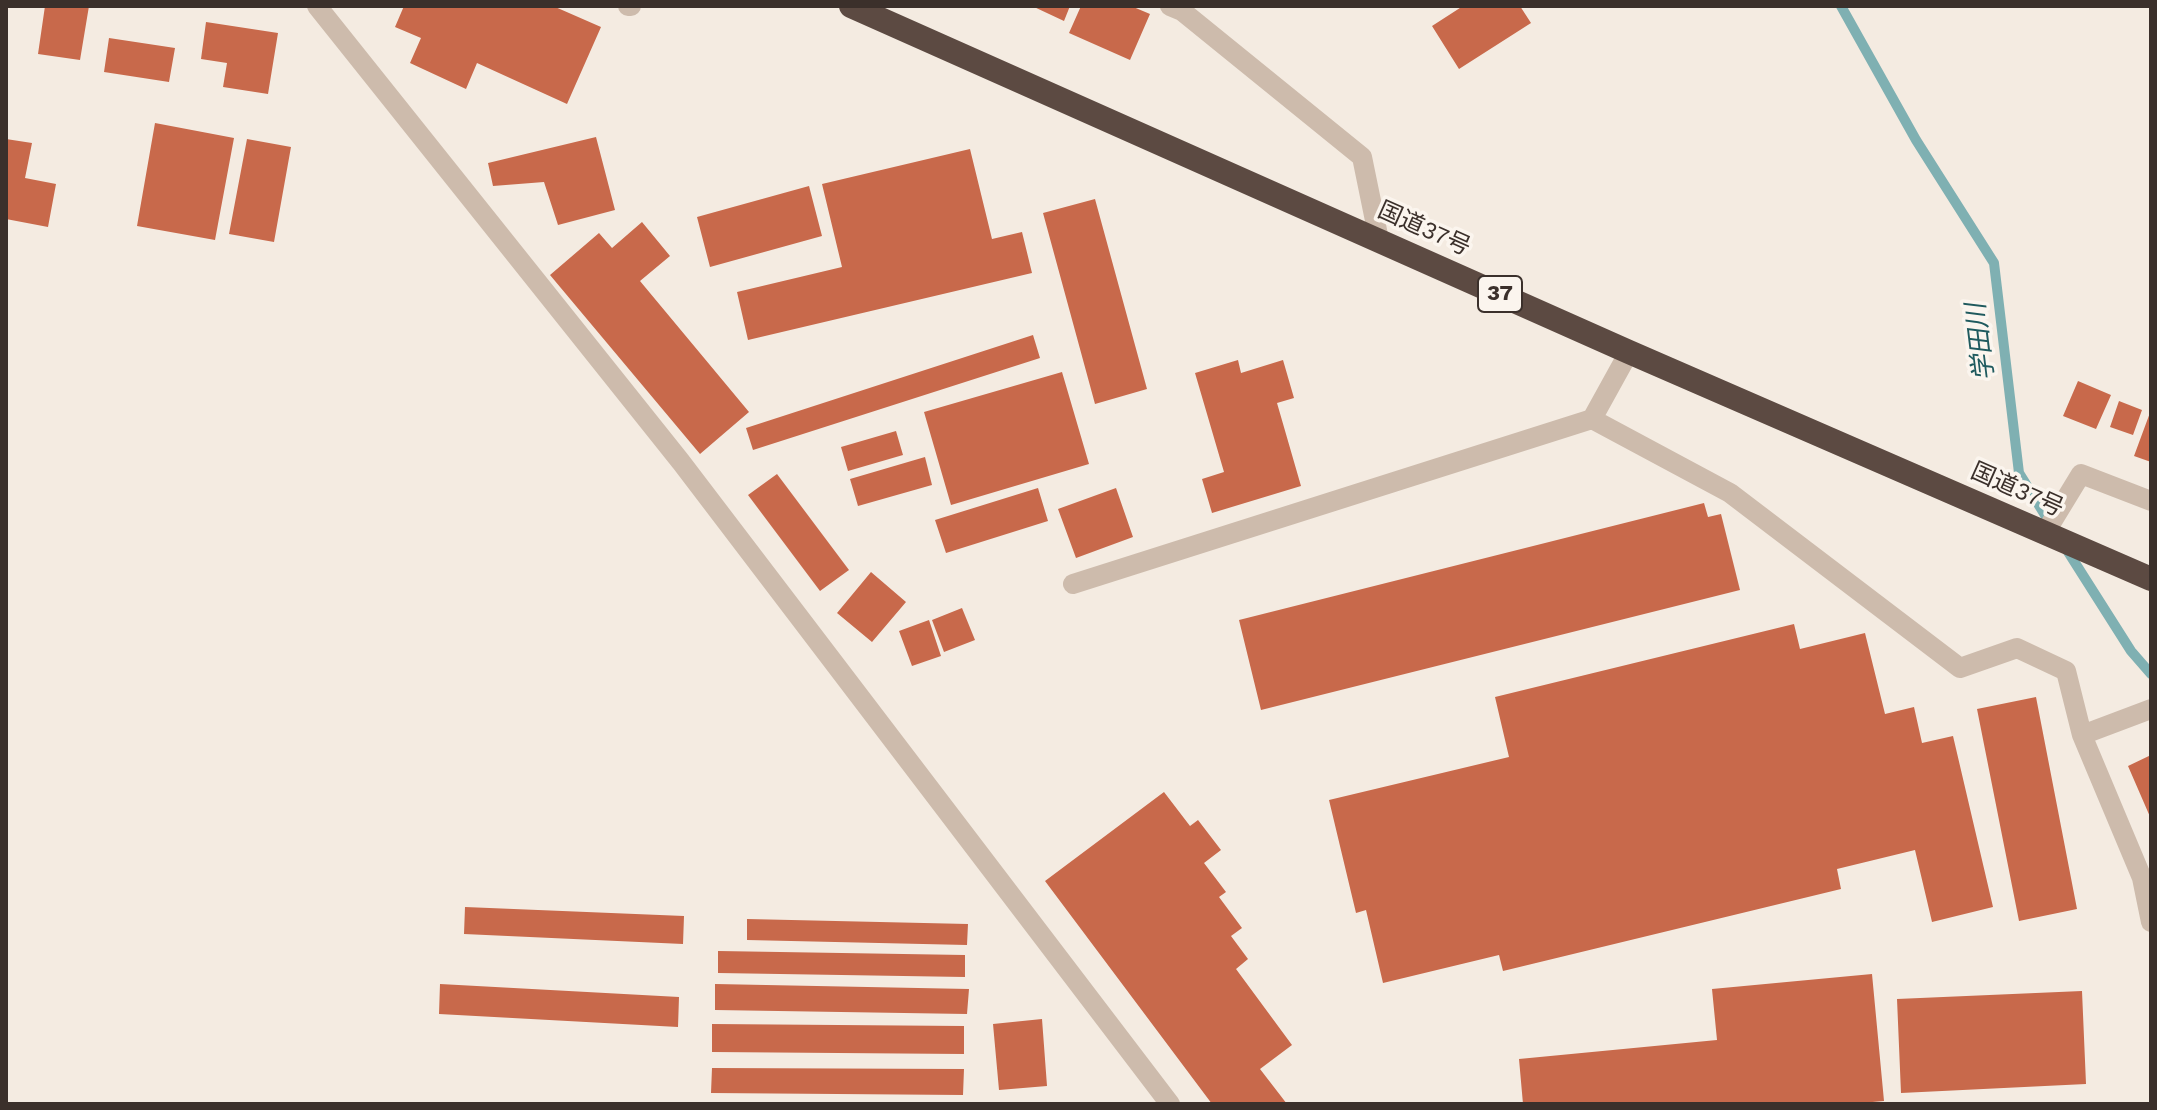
<!DOCTYPE html>
<meta charset="utf-8">
<style>
body{margin:0}
#map{position:relative;width:2157px;height:1110px;overflow:hidden;background:#f4ebe1;font-family:"Work Sans",sans-serif}
canvas{display:block}
.frame{position:absolute;inset:0;border:8px solid #3b302b;pointer-events:none}
</style>
<div id="map">
<canvas width="2157" height="1110"></canvas>
<div class="frame"></div>
</div>
<script>
const c = document.querySelector('canvas').getContext('2d');
c.lineJoin = 'round';
function shape(rows) {
  const path = new Path2D();
  for (const r of rows) {
    path.moveTo(r[0], r[1]);
    for (let i = 2; i < r.length; i += 2) path.lineTo(r[i], r[i + 1]);
  }
  return path;
}
function trace(path, color, width, dash) {
  c.strokeStyle = color;
  c.lineWidth = width;
  c.lineCap = dash ? 'butt' : 'round';
  c.setLineDash(dash || []);
  c.stroke(path);
}
function fill(path, color) {
  c.fillStyle = color;
  c.fill(path, 'evenodd');
}
function write(font, color, halo, rows, align = 'center') {
  c.font = font + ' "Work Sans","Noto Sans JP",sans-serif';
  c.lineWidth = 7;
  c.setLineDash([]);
  c.textBaseline = 'middle';
  c.strokeStyle = halo;
  c.fillStyle = color;
  for (const [text, x, y, turn = 0] of rows) {
    c.save();
    c.translate(x, y);
    c.rotate((+turn || 0) * Math.PI / 180);
    c.textAlign = isNaN(turn) ? turn : align;
    if (halo) c.strokeText(text, 0, 0);
    c.fillText(text, 0, 0);
    c.restore();
  }
}
trace(shape([
 [1841,6,1916,140,1994,263,2019,473,2050,523],
 [2065,547,2131,651,2151,674]
]), '#7fb0b2', 10);
fill(shape([
 [45,6,89,6,80,60,38,54],
 [404,6,553,6,601,27,567,104,477,63,466,89,410,63,421,38,395,27],
 [1032,6,1070,6,1064,21],
 [1081,6,1131,6,1150,14,1130,60,1069,33],
 [1463,6,1520,6,1531,23,1459,69,1432,26],
 [206,22,278,33,268,94,223,87,227,63,201,59],
 [109,38,175,48,169,82,104,72],
 [155,123,234,138,215,240,137,226],
 [596,137,615,210,558,225,544,182,493,186,488,163],
 [6,139,32,143,25,178,56,184,48,227,6,219],
 [247,139,291,147,274,242,229,234],
 [970,149,992,239,1022,232,1032,273,748,340,737,292,842,267,822,184],
 [809,186,822,236,710,267,697,217],
 [1095,199,1147,389,1095,404,1043,213],
 [642,222,670,256,640,281,749,412,700,454,550,275,599,233,612,248],
 [1033,335,1040,358,753,450,746,428],
 [1238,360,1241,373,1283,360,1294,398,1277,403,1301,486,1212,513,1202,479,1224,472,1195,373],
 [1062,372,1089,464,951,505,924,412],
 [2078,381,2111,395,2096,429,2063,416],
 [2119,401,2142,410,2133,435,2110,427],
 [2151,410,2151,462,2134,456],
 [896,431,903,455,848,471,841,447],
 [925,457,932,485,858,506,850,479],
 [777,474,849,570,820,591,748,495],
 [1038,488,1048,521,946,553,935,520],
 [1116,488,1133,537,1076,558,1058,509],
 [1704,503,1708,517,1721,514,1740,590,1261,710,1239,620],
 [871,572,906,602,872,642,837,613],
 [962,608,975,640,944,652,932,620],
 [929,620,941,656,912,666,899,631],
 [1794,624,1800,649,1865,633,1885,714,1914,707,1922,743,1953,736,1993,907,1932,922,1915,850,1837,869,1841,889,1503,971,1499,955,1383,983,1366,910,1356,913,1329,800,1509,757,1495,697],
 [2036,697,2077,909,2019,921,1977,709],
 [2151,755,2151,819,2128,766],
 [1164,792,1190,826,1198,820,1221,850,1204,863,1226,892,1219,897,1242,928,1231,936,1248,959,1236,969,1292,1045,1260,1069,1287,1104,1212,1104,1045,881],
 [465,907,684,916,683,944,464,934],
 [747,919,968,924,967,945,747,940],
 [718,951,965,955,965,977,718,973],
 [1872,974,1884,1101,1849,1104,1523,1104,1519,1059,1717,1040,1712,989],
 [440,984,679,997,678,1027,439,1014],
 [715,984,969,989,967,1014,715,1010],
 [2082,991,2086,1084,1901,1093,1897,999],
 [1042,1019,1047,1086,999,1090,993,1024],
 [712,1024,964,1026,964,1054,712,1052],
 [712,1068,964,1069,963,1095,711,1093]
]), '#c8694b');
trace(shape([
 [317,6,681,462,1170,1104],
 [628,6,631,6],
 [1170,6,1182,11,1362,157,1379,240],
 [1592,419,1730,493,1960,668,2017,648,2066,671,2082,735],
 [2045,533,2081,474,2151,501],
 [1073,584,1592,419,1629,352],
 [2151,709,2082,735,2142,878,2151,922]
]), '#cdbbac', 20);
trace(shape([
 [851,6,1629,352,2151,579]
]), '#5c4a42', 24);
for (const [x, y, w] of [
 [1500,294,44]
]) {
  const box = new Path2D();
  box.roundRect(x - w / 2, y - 18, w, 36, 6);
  c.fillStyle = '#fbf5ee';
  c.fill(box);
  trace(box, '#3b302b', 2);
}
write('bold 22px', '#3b302b', null, [
 ["37",1500,294]
]);
write('24px', '#3b302b', '#fbf5ee', [
 ["国道37号",1424,229,24],
 ["国道37号",2017,490,24]
]);
write('italic 26px', '#1f5a5e', '#fbf5ee', [
 ["学田川",1981,342,-97]
]);
</script>
